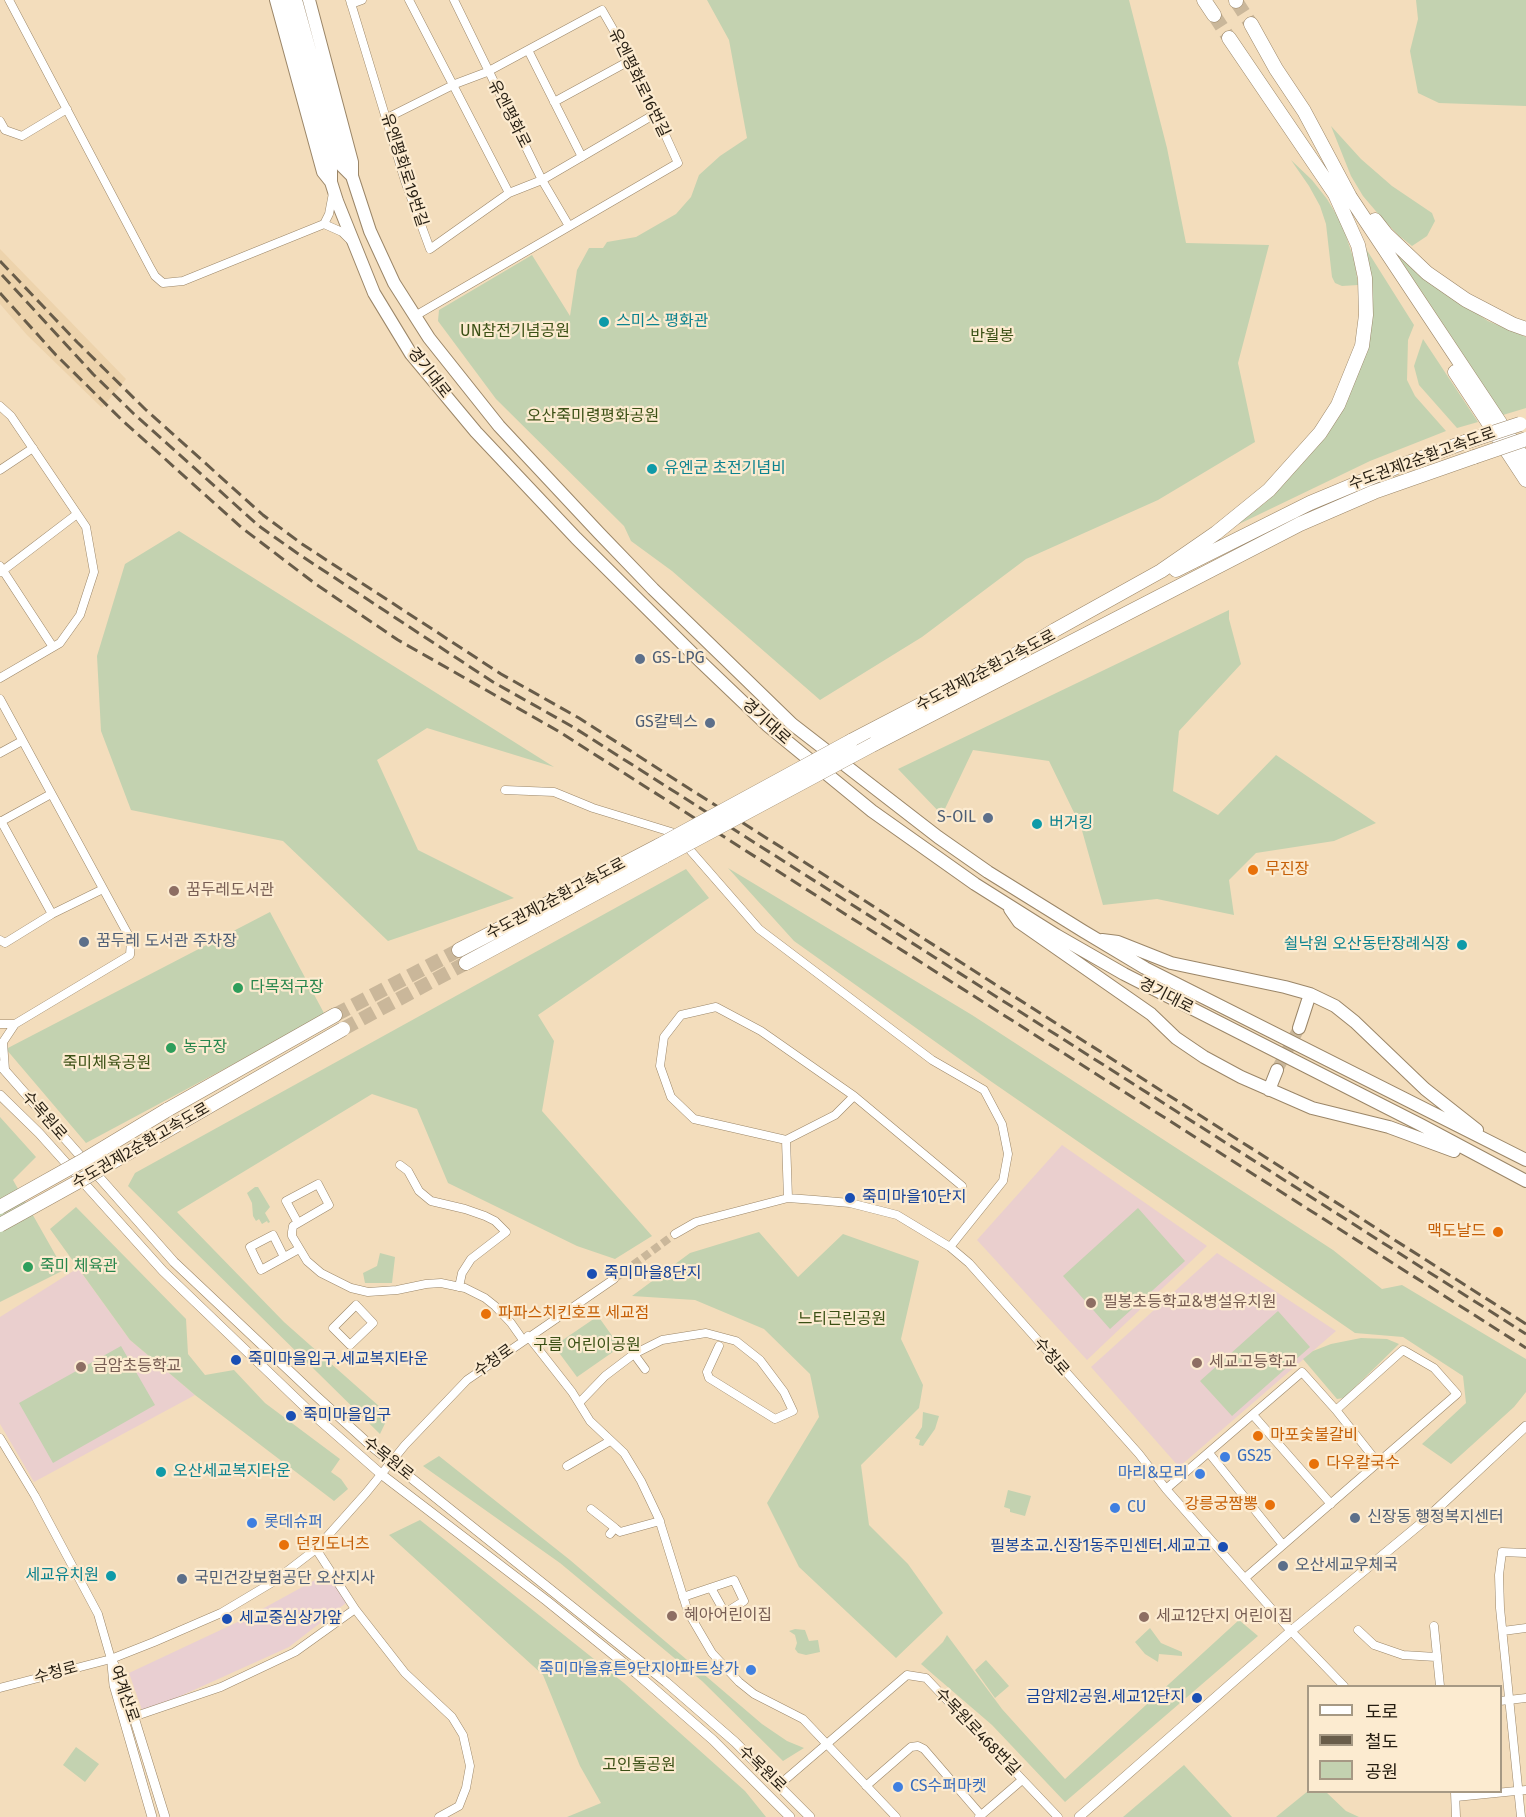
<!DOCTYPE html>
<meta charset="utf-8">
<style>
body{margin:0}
#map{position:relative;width:1526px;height:1817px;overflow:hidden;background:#f3ddbc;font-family:"Fira Sans","Noto Sans KR",sans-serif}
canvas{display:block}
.legend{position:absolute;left:1307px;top:1685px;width:195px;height:108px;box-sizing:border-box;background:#fcebd0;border:2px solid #a69984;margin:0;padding:8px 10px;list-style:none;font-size:18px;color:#261e12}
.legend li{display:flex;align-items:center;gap:12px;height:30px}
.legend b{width:30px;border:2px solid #a69984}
</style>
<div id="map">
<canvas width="1526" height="1817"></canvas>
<ul class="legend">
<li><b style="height:8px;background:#fff"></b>도로</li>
<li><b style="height:8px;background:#685c49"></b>철도</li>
<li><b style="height:16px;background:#c3d2b0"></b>공원</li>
</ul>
</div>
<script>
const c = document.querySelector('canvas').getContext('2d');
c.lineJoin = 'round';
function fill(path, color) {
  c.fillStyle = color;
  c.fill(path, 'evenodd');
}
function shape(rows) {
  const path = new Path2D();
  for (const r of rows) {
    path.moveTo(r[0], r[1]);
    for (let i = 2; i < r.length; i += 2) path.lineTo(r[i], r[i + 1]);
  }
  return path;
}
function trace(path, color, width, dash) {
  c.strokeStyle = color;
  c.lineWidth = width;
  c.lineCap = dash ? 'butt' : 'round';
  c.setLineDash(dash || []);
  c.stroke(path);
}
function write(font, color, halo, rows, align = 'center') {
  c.font = font + ' "Fira Sans","Noto Sans KR",sans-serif';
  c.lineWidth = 4.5;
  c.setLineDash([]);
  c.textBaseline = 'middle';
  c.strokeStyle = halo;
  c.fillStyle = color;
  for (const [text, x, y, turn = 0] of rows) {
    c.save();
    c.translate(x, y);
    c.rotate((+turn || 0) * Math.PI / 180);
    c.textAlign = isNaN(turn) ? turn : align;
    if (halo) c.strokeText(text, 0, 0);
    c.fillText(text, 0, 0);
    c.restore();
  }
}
fill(shape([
 [326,1574,346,1597,346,1603,289,1647,143,1713,129,1673,244,1619]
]), '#e9cfd2');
fill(shape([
 [0,249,126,379,102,408,27,335,0,304]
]), '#edd3ac');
fill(shape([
 [1062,1145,1207,1246,1087,1360,977,1240],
 [1217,1253,1336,1331,1179,1467,1091,1367],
 [78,1268,130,1340,195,1395,34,1482,0,1424,0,1317]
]), '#eacfce');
fill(shape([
 [707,0,1129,0,1167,148,1186,243,1269,245,1238,363,1255,442,1158,500,1026,559,922,637,820,700,672,571,631,541,624,526,496,399,438,321,439,310,532,255,570,316,577,270,589,248,603,248,607,242,636,237,676,214,691,197,699,175,720,156,747,138,729,40],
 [1416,0,1526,0,1526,106,1439,103,1418,93,1410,51,1418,19],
 [1331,126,1361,159,1392,186,1432,213,1435,221,1427,236,1412,246,1398,235,1380,216,1363,196,1351,176],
 [1291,160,1312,180,1327,199,1342,224,1355,263,1358,285,1342,286,1335,283,1332,277,1326,224,1320,206,1309,186],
 [1363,244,1414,325,1408,340,1407,380,1415,396,1446,431,1370,461,1237,525,1266,502,1301,465,1330,429,1363,357],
 [1396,253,1417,273,1488,321,1526,337,1526,408,1503,415],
 [1423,339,1478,422,1457,428,1419,385,1414,366],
 [179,531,554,767,427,728,377,760,418,850,514,898,388,941,283,841,131,810,101,731,97,656,125,564],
 [1229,610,1229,619,1241,664,1179,731,1173,791,1218,815,1276,755,1376,823,1334,841,1256,853,1229,880,1234,915,1157,899,1103,905,1081,827,1049,761,973,750,942,815,898,769],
 [728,868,972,1015,1333,1250,1382,1289,1402,1285,1526,1359,1526,1392,1514,1407,1451,1464,1422,1444,1466,1403,1463,1376,1403,1337,1355,1333,989,1080,794,941],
 [686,869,709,898,538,1015,554,1041,542,1111,652,1236,615,1259,577,1246,448,1183,417,1109,372,1094,177,1212,284,1322,389,1415,380,1434,128,1186,135,1173],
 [270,912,325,1015,86,1143,6,1049],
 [0,1117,36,1157,13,1180,64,1270,0,1302],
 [255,1187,258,1187,270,1207,265,1213,270,1222,268,1223,267,1221,262,1224,259,1219,256,1221,253,1216,252,1203,247,1193],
 [76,1207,186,1319,188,1354,205,1375,234,1370,265,1403,340,1459,331,1472,341,1479,348,1489,334,1501,195,1395,130,1340,50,1229],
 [1138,1208,1185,1261,1110,1329,1063,1276],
 [759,1232,798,1277,843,1234,919,1261,901,1339,923,1385,919,1408,861,1465,869,1525,908,1564,943,1613,896,1658,799,1567,767,1503,819,1417,810,1374,764,1329,695,1300,632,1296,690,1253],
 [380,1253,395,1257,392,1283,365,1283,363,1273,377,1266],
 [1278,1311,1310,1347,1232,1416,1200,1381],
 [598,1316,620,1347,577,1377,554,1346],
 [1361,1338,1387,1339,1399,1344,1344,1398,1337,1399,1303,1359,1313,1351,1331,1344],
 [121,1346,155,1405,53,1463,19,1403],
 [923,1412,939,1416,935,1429,923,1446,919,1445,920,1440,915,1438,922,1427],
 [439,1456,570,1560,762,1724,787,1741,804,1748,783,1761,702,1681,560,1563,423,1466],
 [1008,1490,1031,1496,1025,1516,1010,1512,1010,1509,1004,1507],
 [420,1520,624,1683,745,1791,766,1817,567,1817,601,1803,580,1766,543,1675,389,1535],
 [1239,1620,1258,1636,1065,1802,992,1725,921,1664,943,1642,947,1635,1002,1709,1065,1779],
 [1150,1628,1161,1643,1182,1652,1182,1656,1159,1654,1158,1662,1145,1654,1135,1642],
 [795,1629,805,1630,809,1641,818,1640,820,1652,806,1655,798,1653,795,1649,797,1643,795,1635,789,1631],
 [986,1660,1009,1686,995,1698,975,1670],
 [76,1747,99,1764,85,1782,63,1765],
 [1184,1765,1232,1817,1123,1817],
 [1308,1791,1326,1792,1346,1811,1359,1817,1276,1817]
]), '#c3d2b0');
trace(shape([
 [614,1279,675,1234]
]), '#cab79a', 8, [8, 4]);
trace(shape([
 [1277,1070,1299,1028]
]), '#cab79a', 12, [12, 6]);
trace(shape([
 [1236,1,1251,24],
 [1214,15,1229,38],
 [335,1015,459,950],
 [343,1029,466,963]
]), '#cab79a', 14, [14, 7]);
const minor = shape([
 [9,0,150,267,155,276,163,283,183,281,324,224,329,214,333,193],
 [350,0,405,181,430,249,509,193,542,180,655,114],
 [409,0,509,193],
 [454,0,542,180,569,226],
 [351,4,362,0],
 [528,50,582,157],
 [554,102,631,60],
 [387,118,455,84,487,72,602,10,633,64,678,163,415,316],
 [0,121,5,130,22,136,67,109],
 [324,224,342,232,350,240],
 [0,406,11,416,86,527,94,572,80,615,60,643,0,678],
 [0,470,33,448],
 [0,566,53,647],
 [1,572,77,514],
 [0,699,131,940,130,955,15,1024,3,1042,5,1070],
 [0,753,22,741],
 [505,790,554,792,593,808,671,832,690,850,759,929,932,1060,984,1090,1002,1124,1008,1154,1003,1181,950,1247],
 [1,821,52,914],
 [0,822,51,794],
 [0,940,5,943,52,914,103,889],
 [0,1024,15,1024],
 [786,1140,694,1119,671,1097,660,1066,664,1037,681,1015,716,1007,761,1031,854,1096],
 [400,1165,408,1171,419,1191,431,1201,465,1209,485,1216,495,1221,506,1232,471,1259,462,1273,459,1287],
 [788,1198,786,1140,835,1115,854,1096,962,1186],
 [298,1223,286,1201,318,1184,329,1205,293,1226,292,1232,292,1236,307,1261,321,1273,351,1288,368,1292,397,1290,426,1284,441,1283,465,1288,485,1298,495,1306,511,1323,523,1340],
 [675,1234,696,1222,788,1198,815,1200,850,1203,897,1215,950,1247,969,1263,1139,1454,1166,1489,1291,1631,1344,1686],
 [284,1257,273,1235,250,1247,261,1270,299,1249],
 [356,1305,373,1323,350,1345,333,1328,356,1305],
 [528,1336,572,1392,590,1421,624,1453,641,1481,659,1519,688,1612,712,1653,739,1682,754,1694,803,1719,896,1817],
 [634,1354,662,1340,706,1333,736,1341,760,1360,784,1392,793,1411,775,1419,709,1378,707,1372,719,1346],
 [579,1403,605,1376,634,1354,645,1369],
 [1336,1410,1378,1463],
 [1253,1415,1331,1504],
 [0,1438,35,1496,98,1614,111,1659],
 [1209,1453,1283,1545],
 [567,1466,610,1441],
 [1166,1489,1302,1372,1336,1410,1403,1350,1434,1368,1457,1394,1245,1578],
 [591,1509,615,1528],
 [610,1534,615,1528,620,1532,660,1521],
 [683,1597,734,1580,744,1601,725,1613,711,1588],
 [355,1609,405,1673,452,1717,463,1735,470,1766,466,1788,459,1806,439,1817],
 [1434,1626,1440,1686],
 [1358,1630,1374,1645,1403,1655,1436,1657],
 [1503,1631,1526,1628],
 [0,1688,111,1659,154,1642,221,1613,273,1582,316,1549,366,1493,405,1445,467,1380,614,1279],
 [1500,1701,1526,1698],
 [133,1717,221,1687,295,1652,355,1609,316,1549],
 [779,1785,907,1675,926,1678,1058,1817],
 [866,1786,911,1747,918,1746,924,1749,981,1815],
 [1455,1792,1456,1817],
 [1456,1797,1526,1790],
 [979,1817,1022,1780],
 [1521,1817,1500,1608,1499,1575,1502,1552,1526,1553]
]);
const tertiary = shape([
 [0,1065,174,1262,315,1395,370,1445,666,1682,735,1742,810,1817],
 [0,1095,39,1133,163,1271,308,1410,381,1474,547,1601,636,1673,713,1740,790,1817],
 [111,1659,123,1682,165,1817],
 [112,1664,114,1685,152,1817],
 [1079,1817,1291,1631,1424,1521,1526,1426]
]);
const primary = shape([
 [276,0,323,172,331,182],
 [285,0,331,170,331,182,337,201,374,293,411,354,476,432,576,538,700,661,767,725,872,811,975,884,1056,935,1124,974,1421,1125,1526,1181],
 [296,0,342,166,352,176,370,231,394,283,429,338,499,426,599,533,653,589,792,724,938,837,988,872,1083,931,1145,968,1526,1160],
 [309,0,352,162,352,176],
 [1010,909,1019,922,1151,1014,1176,1038,1204,1057,1241,1077,1312,1108,1389,1127,1454,1151],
 [1102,940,1118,942,1171,963,1285,987,1310,994,1335,1006,1355,1022,1425,1089,1477,1130],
 [1299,1028,1310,994],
 [1269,1090,1277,1070]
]);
const motorway = shape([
 [1204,0,1214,15],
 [1236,0,1236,1],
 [1251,24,1276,69,1304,111,1350,197,1526,462],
 [1375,220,1386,234,1427,273,1466,300,1512,324,1526,329],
 [1455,372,1526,480],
 [1176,570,1310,503,1394,468,1465,442],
 [1010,658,1055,630,1161,571,1216,533,1269,490,1320,433,1338,405,1362,346,1366,315,1365,278,1358,245,1335,194,1229,38],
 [851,741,1016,655],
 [874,744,1300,524,1374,492,1474,457],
 [459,950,660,845],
 [466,963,665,856],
 [167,1110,335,1015]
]);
trace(minor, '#9b8668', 9);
trace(tertiary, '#9b8668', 10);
trace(primary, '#9b8668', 14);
trace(motorway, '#9b8668', 15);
trace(minor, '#fff', 8);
trace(tertiary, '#fff', 9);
trace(primary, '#fff', 12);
trace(motorway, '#fff', 14);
trace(shape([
 [0,261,77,342,145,409,263,515,302,544,501,674,579,718,1526,1324],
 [2,275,93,374,134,414,259,526,297,553,493,682,573,727,1526,1334],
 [0,293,56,355,124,422,242,528,317,585,398,640,558,731,1526,1348]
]), '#685c49', 3, [12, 6]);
const motorwayBridge = shape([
 [1465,442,1520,424],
 [1474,457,1526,439],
 [660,845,851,741],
 [665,856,874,744],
 [0,1207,84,1160,167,1110],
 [0,1225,83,1179,343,1029]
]);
trace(motorwayBridge, '#9b8668', 15, []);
trace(motorwayBridge, '#fff', 14);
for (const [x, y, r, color] of [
 [604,322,6,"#0f9aa8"],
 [652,469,6,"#0f9aa8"],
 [640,659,6,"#5c6f8a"],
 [710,723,6,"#5c6f8a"],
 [988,818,6,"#5c6f8a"],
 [1037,824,6,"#0f9aa8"],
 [1253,870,6,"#e8710a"],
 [174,891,6,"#8d6e63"],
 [84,942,6,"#5c6f8a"],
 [1462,945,6,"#0f9aa8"],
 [238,988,6,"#2e9e5b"],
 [171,1048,6,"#2e9e5b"],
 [850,1198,6,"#1a4fb4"],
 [1498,1232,6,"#e8710a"],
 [28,1267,6,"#2e9e5b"],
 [592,1274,6,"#1a4fb4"],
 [1091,1303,6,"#8d6e63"],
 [486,1314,6,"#e8710a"],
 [236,1360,6,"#1a4fb4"],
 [1197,1363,6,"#8d6e63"],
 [81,1367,6,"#8d6e63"],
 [291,1416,6,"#1a4fb4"],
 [1258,1436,6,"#e8710a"],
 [1225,1457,6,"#3f7fe0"],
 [1314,1464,6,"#e8710a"],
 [161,1472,6,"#0f9aa8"],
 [1200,1474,6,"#3f7fe0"],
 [1270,1505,6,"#e8710a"],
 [1115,1508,6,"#3f7fe0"],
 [1355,1518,6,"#5c6f8a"],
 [252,1523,6,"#3f7fe0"],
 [284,1545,6,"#e8710a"],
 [1223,1547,6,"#1a4fb4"],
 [1283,1566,6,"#5c6f8a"],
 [111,1576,6,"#0f9aa8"],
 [182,1579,6,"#5c6f8a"],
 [672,1616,6,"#8d6e63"],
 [1144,1617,6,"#8d6e63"],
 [227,1619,6,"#1a4fb4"],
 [751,1670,6,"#3f7fe0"],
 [1197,1698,6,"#1a4fb4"],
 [898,1787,6,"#3f7fe0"]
]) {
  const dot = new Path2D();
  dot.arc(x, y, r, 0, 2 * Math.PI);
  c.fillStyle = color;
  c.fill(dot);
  trace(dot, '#fcebd0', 2);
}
write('16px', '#261e12', '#fcebd0', [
 ["유엔평화로16번길",639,83,64],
 ["유엔평화로",509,114,63],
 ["유엔평화로19번길",404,170,72],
 ["경기대로",429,373,52],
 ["수도권제2순환고속도로",1422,459,-20],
 ["수도권제2순환고속도로",986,671,-28],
 ["경기대로",766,722,42],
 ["수도권제2순환고속도로",556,899,-28],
 ["경기대로",1166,996,27],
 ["수목원로",44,1116,49],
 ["수도권제2순환고속도로",141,1146,-30],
 ["수청로",1051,1357,49],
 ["수청로",494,1361,-35],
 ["수목원로",388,1459,39],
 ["수청로",56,1673,-15],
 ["여계산로",124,1694,71],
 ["수목원로468번길",977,1732,46],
 ["수목원로",762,1769,44]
]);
write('16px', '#0d838f', '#fcebd0', [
 ["스미스 평화관",616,322],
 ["유엔군 초전기념비",664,469],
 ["버거킹",1049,824],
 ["쉴낙원 오산동탄장례식장",1450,945,"right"],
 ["오산세교복지타운",173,1472],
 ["세교유치원",99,1576,"right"]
], 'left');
write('16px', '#3b5015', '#fcebd0', [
 ["UN참전기념공원",515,332],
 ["반월봉",992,337],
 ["오산죽미령평화공원",593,417],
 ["죽미체육공원",107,1064],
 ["느티근린공원",842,1320],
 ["구름 어린이공원",587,1346],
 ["고인돌공원",639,1766]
]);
write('16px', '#4e5e75', '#fcebd0', [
 ["GS-LPG",652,659],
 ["GS칼텍스",698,723,"right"],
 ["S-OIL",976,818,"right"],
 ["꿈두레 도서관 주차장",96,942],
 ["신장동 행정복지센터",1367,1518],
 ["오산세교우체국",1295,1566],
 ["국민건강보험공단 오산지사",194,1579]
], 'left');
write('16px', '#c56008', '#fcebd0', [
 ["무진장",1265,870],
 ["맥도날드",1486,1232,"right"],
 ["파파스치킨호프 세교점",498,1314],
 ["마포숯불갈비",1270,1436],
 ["다우칼국수",1326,1464],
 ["강릉궁짬뽕",1258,1505,"right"],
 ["던킨도너츠",296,1545]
], 'left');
write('16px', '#785e54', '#fcebd0', [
 ["꿈두레도서관",186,891],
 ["필봉초등학교&병설유치원",1103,1303],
 ["세교고등학교",1209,1363],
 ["금암초등학교",93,1367],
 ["혜아어린이집",684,1616],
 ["세교12단지 어린이집",1156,1617]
], 'left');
write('16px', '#27864d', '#fcebd0', [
 ["다목적구장",250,988],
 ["농구장",183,1048],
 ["죽미 체육관",40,1267]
], 'left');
write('16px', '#164399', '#fcebd0', [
 ["죽미마을10단지",862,1198],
 ["죽미마을8단지",604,1274],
 ["죽미마을입구.세교복지타운",248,1360],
 ["죽미마을입구",303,1416],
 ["필봉초교.신장1동주민센터.세교고",1211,1547,"right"],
 ["세교중심상가앞",239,1619],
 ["금암제2공원.세교12단지",1185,1698,"right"]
], 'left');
write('16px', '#366cbe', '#fcebd0', [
 ["GS25",1237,1457],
 ["마리&모리",1188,1474,"right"],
 ["CU",1127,1508],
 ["롯데슈퍼",264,1523],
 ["죽미마을휴튼9단지아파트상가",739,1670,"right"],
 ["CS수퍼마켓",910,1787]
], 'left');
</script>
